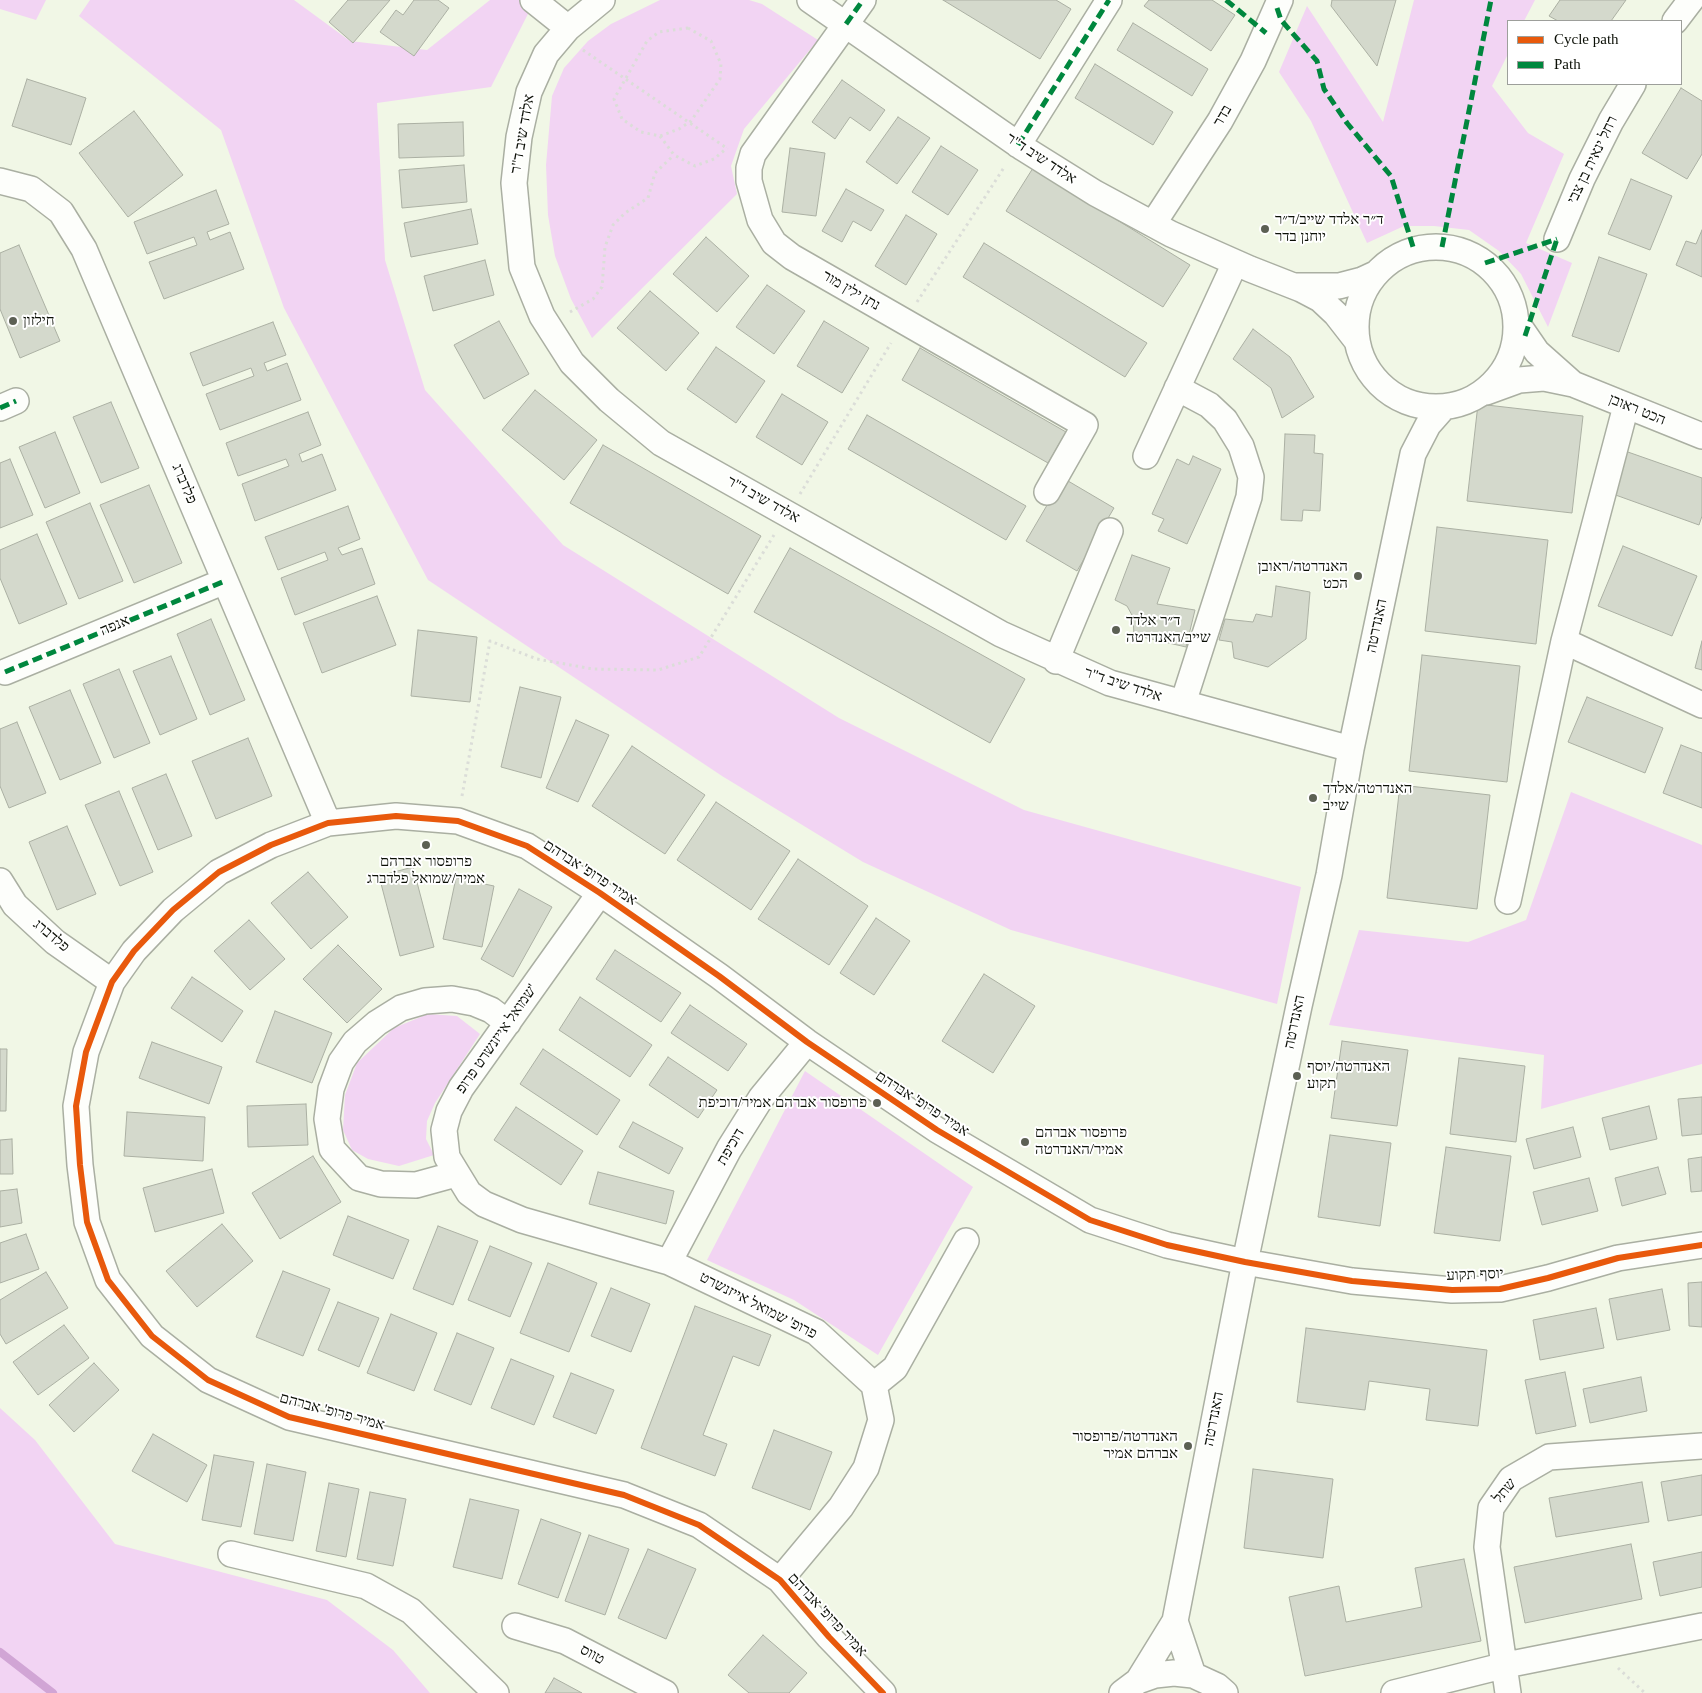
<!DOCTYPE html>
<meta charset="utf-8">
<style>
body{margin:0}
#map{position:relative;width:1702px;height:1693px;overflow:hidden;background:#f1f7e6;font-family:"Times New Roman",serif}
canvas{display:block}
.legend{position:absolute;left:1507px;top:20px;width:175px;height:65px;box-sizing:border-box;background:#fff;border:1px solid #9d9f9b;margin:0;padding:6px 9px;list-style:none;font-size:15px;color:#0b0f06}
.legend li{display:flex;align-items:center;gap:10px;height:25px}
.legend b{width:25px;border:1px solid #9d9f9b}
</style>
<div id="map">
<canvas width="1702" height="1693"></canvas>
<ul class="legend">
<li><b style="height:6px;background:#e8590c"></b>Cycle path</li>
<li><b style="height:6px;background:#00873e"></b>Path</li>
</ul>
</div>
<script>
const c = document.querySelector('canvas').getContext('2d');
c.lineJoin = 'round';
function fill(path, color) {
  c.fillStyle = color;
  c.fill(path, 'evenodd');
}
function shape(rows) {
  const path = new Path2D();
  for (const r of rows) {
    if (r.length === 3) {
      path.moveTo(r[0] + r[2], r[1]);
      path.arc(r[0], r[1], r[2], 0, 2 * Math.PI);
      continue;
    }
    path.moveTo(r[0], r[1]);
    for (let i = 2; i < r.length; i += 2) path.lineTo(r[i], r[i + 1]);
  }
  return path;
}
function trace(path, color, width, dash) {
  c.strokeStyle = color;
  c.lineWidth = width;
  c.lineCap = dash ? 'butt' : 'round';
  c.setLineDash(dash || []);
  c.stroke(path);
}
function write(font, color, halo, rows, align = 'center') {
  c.font = font + ' "Times New Roman",Heebo,serif';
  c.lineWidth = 4;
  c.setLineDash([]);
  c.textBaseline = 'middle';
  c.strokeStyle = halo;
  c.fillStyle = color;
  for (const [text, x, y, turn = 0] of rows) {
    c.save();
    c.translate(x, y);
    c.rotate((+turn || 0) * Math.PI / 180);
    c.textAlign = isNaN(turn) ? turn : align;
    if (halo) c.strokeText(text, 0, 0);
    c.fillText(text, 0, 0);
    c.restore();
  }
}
fill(shape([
 [0,0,46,0,36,20,0,9],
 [90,0,294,0,350,41,427,50,490,0,535,0,491,87,377,103,385,260,425,390,563,545,839,718,1024,810,1301,887,1277,1004,1011,930,863,862,722,776,428,580,284,308,221,130,79,16],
 [660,0,749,0,762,4,818,40,744,129,731,166,737,194,592,338,571,299,555,256,548,215,546,165,552,96,564,68,588,41,611,24],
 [1414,0,1535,0,1524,21,1508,21,1508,54,1492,86,1528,133,1564,154,1526,243,1572,263,1548,327,1521,274,1499,251,1469,230,1434,226,1404,226,1367,243,1311,121,1279,72,1307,6,1383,122],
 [1571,792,1702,845,1702,1064,1541,1109,1544,1055,1329,1025,1359,930,1468,942,1526,920],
 [428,1014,457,1016,480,1034,435,1103,427,1121,426,1139,434,1155,399,1166,368,1159,352,1150,343,1130,345,1095,357,1063,394,1028],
 [805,1071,973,1187,878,1355,794,1300,707,1260],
 [0,1408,35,1440,115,1544,327,1600,393,1650,430,1693,0,1693]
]), '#f2d4f3');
trace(shape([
 [0,1652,53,1693]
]), '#d1a5d5', 8);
const building = shape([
 [348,0,390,0,353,43,329,22,348,0],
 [414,0,438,0,449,8,414,56,380,32,396,10,403,15,414,0],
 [943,0,1056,0,1071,9,1040,59,943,0],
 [1149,0,1212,0,1235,15,1211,51,1144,6,1149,0],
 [1332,0,1396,0,1377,66,1331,6,1332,0],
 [1560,0,1626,0,1611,21,1558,21,1549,16,1560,0],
 [1133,23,1208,69,1192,96,1117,50,1133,23],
 [1095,64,1173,112,1153,145,1075,98,1095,64],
 [27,79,86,98,71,145,12,126,27,79],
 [842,80,885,110,870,131,850,117,835,139,812,122,842,80],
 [1681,88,1702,101,1702,154,1687,179,1642,153,1681,88],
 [134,111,183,175,128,217,79,153,134,111],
 [898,117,930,138,897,184,866,162,898,117],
 [463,122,464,156,399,158,398,124,463,122],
 [941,146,978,170,948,215,912,192,941,146],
 [790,148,825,153,816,216,782,212,790,148],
 [464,165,467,202,402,208,399,170,464,165],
 [1033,168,1190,265,1163,307,1006,211,1033,168],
 [1631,179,1672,196,1650,250,1608,234,1631,179],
 [846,189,884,210,871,231,853,221,842,242,822,231,846,189],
 [216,190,229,224,207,232,210,240,230,232,244,269,164,299,149,262,197,245,194,237,147,254,134,222,216,190],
 [471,209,478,244,411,257,404,223,471,209],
 [906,215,937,234,906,285,875,266,906,215],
 [1702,230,1702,277,1676,265,1686,241,1696,244,1702,230],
 [706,237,749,276,717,312,673,274,706,237],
 [984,243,1147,343,1125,377,963,277,984,243],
 [19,245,60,341,20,358,0,309,0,253,19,245],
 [1599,257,1647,274,1619,352,1572,336,1599,257],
 [485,260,494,295,433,311,424,276,485,260],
 [767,285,805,311,774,354,736,327,767,285],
 [650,291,699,333,666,371,617,328,650,291],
 [499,321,529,374,484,399,454,345,499,321],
 [824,321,869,348,842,393,797,366,824,321],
 [273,322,286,355,264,363,267,371,287,363,301,400,220,430,206,394,254,376,251,368,203,386,190,353,273,322],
 [1253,329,1290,357,1314,397,1282,418,1271,388,1233,359,1253,329],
 [716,347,765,381,736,423,687,389,716,347],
 [920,348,1066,432,1048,463,902,380,920,348],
 [535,390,597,440,564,480,502,430,535,390],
 [782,394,828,422,802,465,756,437,782,394],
 [111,402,139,468,101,483,73,417,111,402],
 [1478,404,1583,416,1572,513,1467,501,1478,404],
 [308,412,321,445,299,454,302,462,322,454,336,490,255,521,242,484,289,466,286,459,238,476,226,443,308,412],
 [867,415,1026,506,1006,540,848,449,867,415],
 [55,432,80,493,45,508,19,447,55,432],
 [1285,434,1315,435,1314,453,1323,454,1320,511,1303,510,1302,521,1281,520,1285,434],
 [603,445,761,536,728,594,570,503,603,445],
 [1625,451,1702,478,1702,516,1699,525,1610,493,1625,451],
 [1193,456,1221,469,1187,544,1158,531,1164,519,1152,514,1177,459,1189,465,1193,456],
 [10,459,33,515,0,528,0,463,10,459],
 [1063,478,1114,508,1077,571,1026,541,1063,478],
 [149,485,182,563,134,583,100,505,149,485],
 [90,503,123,581,79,599,46,522,90,503],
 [348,506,360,539,338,548,342,555,362,548,375,584,295,615,281,578,328,560,325,552,278,570,265,537,348,506],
 [1437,527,1548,540,1536,644,1425,631,1437,527],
 [37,534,67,604,19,624,0,578,0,550,37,534],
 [1623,546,1697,576,1672,636,1598,606,1623,546],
 [790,548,1025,679,990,743,754,612,790,548],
 [1132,555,1170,568,1157,604,1195,610,1186,647,1134,635,1133,617,1127,606,1115,600,1132,555],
 [1276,586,1310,592,1306,639,1268,667,1234,658,1232,642,1219,640,1225,619,1253,622,1256,614,1272,617,1276,586],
 [377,596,396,645,322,673,303,623,377,596],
 [211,619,245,700,210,715,177,634,211,619],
 [418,630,477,637,470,702,411,696,418,630],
 [1702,641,1702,670,1695,668,1702,641],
 [1422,655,1520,666,1507,782,1409,771,1422,655],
 [171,656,197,719,160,735,133,671,171,656],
 [119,669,150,743,114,758,83,684,119,669],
 [520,687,561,697,541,778,501,767,520,687],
 [70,690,101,763,60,780,29,707,70,690],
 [1587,697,1663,728,1645,773,1568,742,1587,697],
 [576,720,609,735,578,802,546,788,576,720],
 [17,722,46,793,9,808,0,786,0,729,17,722],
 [248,738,272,796,216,819,192,761,248,738],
 [1681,745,1702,753,1702,808,1663,793,1681,745],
 [632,746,705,795,665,854,592,806,632,746],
 [166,774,192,836,158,850,132,788,166,774],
 [1400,785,1490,795,1477,909,1387,898,1400,785],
 [119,791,153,872,120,886,85,805,119,791],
 [716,802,790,851,751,910,677,860,716,802],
 [67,826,96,894,57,910,29,842,67,826],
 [798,859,868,906,829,965,758,919,798,859],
 [413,867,434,947,400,956,379,876,413,867],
 [308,872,348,917,311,949,271,903,308,872],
 [456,878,494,886,482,947,443,939,456,878],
 [519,889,552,907,513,977,481,959,519,889],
 [876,918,910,941,874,995,840,973,876,918],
 [249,920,285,959,250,990,214,951,249,920],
 [338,945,382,989,347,1023,303,979,338,945],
 [615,950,681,993,661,1022,596,979,615,950],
 [984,974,1035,1006,993,1073,942,1041,984,974],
 [192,977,243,1011,222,1042,171,1008,192,977],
 [580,997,652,1045,630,1077,559,1030,580,997],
 [690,1005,747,1044,728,1071,671,1033,690,1005],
 [275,1011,332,1033,312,1083,256,1062,275,1011],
 [1342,1041,1408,1050,1397,1126,1331,1118,1342,1041],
 [152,1042,222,1067,209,1104,139,1078,152,1042],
 [0,1049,7,1049,6,1111,0,1111,0,1049],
 [543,1049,620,1100,597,1135,520,1084,543,1049],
 [668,1057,717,1090,698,1118,649,1085,668,1057],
 [1459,1058,1525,1066,1516,1142,1450,1134,1459,1058],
 [1702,1097,1702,1134,1682,1136,1678,1099,1702,1097],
 [306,1104,308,1145,248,1147,247,1106,306,1104],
 [1649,1106,1657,1139,1610,1150,1602,1118,1649,1106],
 [516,1107,583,1151,561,1185,494,1140,516,1107],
 [127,1112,205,1117,203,1161,124,1156,127,1112],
 [633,1122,683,1148,669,1174,619,1147,633,1122],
 [1573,1127,1581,1157,1534,1169,1526,1139,1573,1127],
 [1330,1135,1391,1143,1380,1226,1318,1217,1330,1135],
 [12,1139,13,1174,0,1174,0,1140,12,1139],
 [1446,1147,1511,1156,1500,1241,1434,1233,1446,1147],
 [313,1156,341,1202,280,1239,252,1193,313,1156],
 [1702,1157,1702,1191,1691,1192,1688,1159,1702,1157],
 [1658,1167,1666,1194,1622,1206,1615,1178,1658,1167],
 [212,1169,224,1213,155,1232,143,1188,212,1169],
 [598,1172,674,1191,666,1224,589,1204,598,1172],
 [1589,1178,1598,1211,1542,1225,1533,1192,1589,1178],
 [17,1189,22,1223,0,1227,0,1191,17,1189],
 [348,1216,409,1240,393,1279,333,1255,348,1216],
 [222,1224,253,1261,197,1307,166,1271,222,1224],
 [438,1226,478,1241,453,1305,413,1289,438,1226],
 [26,1234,39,1269,0,1283,0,1243,26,1234],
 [490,1246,532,1263,510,1317,468,1300,490,1246],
 [548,1263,597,1283,569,1352,520,1333,548,1263],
 [283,1271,330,1289,303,1356,256,1337,283,1271],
 [46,1272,68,1308,6,1344,0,1334,0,1300,46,1272],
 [1702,1282,1702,1327,1689,1326,1688,1283,1702,1282],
 [611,1288,650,1304,631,1352,591,1336,611,1288],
 [1662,1289,1670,1330,1617,1340,1609,1299,1662,1289],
 [338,1302,379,1318,359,1367,318,1350,338,1302],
 [695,1306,771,1335,759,1366,733,1356,703,1435,727,1444,715,1476,641,1448,695,1306],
 [1596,1308,1604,1348,1540,1360,1533,1320,1596,1308],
 [391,1314,437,1333,414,1391,367,1373,391,1314],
 [64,1325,89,1358,38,1395,13,1362,64,1325],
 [1306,1328,1487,1350,1478,1426,1426,1420,1430,1389,1369,1381,1365,1410,1297,1402,1306,1328],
 [457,1333,494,1348,471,1405,434,1390,457,1333],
 [511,1359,554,1376,534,1425,491,1408,511,1359],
 [94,1363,119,1390,74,1432,49,1405,94,1363],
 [1565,1372,1576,1426,1536,1434,1525,1380,1565,1372],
 [571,1373,614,1390,596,1434,553,1417,571,1373],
 [1641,1377,1647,1411,1590,1423,1583,1389,1641,1377],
 [774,1430,832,1452,810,1510,752,1488,774,1430],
 [153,1434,207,1465,187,1502,132,1471,153,1434],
 [214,1455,254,1462,241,1527,202,1520,214,1455],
 [267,1464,306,1472,293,1541,254,1534,267,1464],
 [1253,1469,1333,1479,1323,1558,1244,1548,1253,1469],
 [1702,1475,1702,1515,1668,1521,1661,1482,1702,1475],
 [1642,1482,1649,1522,1556,1537,1549,1498,1642,1482],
 [329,1483,359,1489,346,1557,316,1551,329,1483],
 [370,1492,406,1499,393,1566,357,1559,370,1492],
 [470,1499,519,1510,502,1579,453,1567,470,1499],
 [541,1519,581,1533,558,1598,518,1584,541,1519],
 [589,1535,629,1549,605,1615,565,1601,589,1535],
 [1631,1544,1642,1599,1525,1623,1514,1567,1631,1544],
 [648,1549,696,1569,666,1639,618,1618,648,1549],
 [1702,1552,1702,1587,1660,1596,1653,1562,1702,1552],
 [1464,1559,1481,1641,1305,1676,1289,1597,1339,1586,1346,1622,1422,1607,1415,1568,1464,1559],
 [763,1635,807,1673,789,1693,749,1693,728,1675,763,1635],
 [554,1678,582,1693,545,1693,554,1678]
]);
fill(building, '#d4d9cc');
trace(building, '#abb0a3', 1);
const minor = shape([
 [533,0,568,28],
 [602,0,568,28,546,54,529,92,519,137,514,183,522,267,542,316,572,363,609,400,661,443,1001,634,1110,683,1351,749],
 [810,0,1023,148,1095,193,1171,234,1250,269,1301,289,1320,299,1336,314,1357,341],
 [863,0,753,154,749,168,749,181,760,220,774,243,792,257,1085,425,1047,492],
 [1675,21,1691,0],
 [1018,145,1109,0],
 [0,181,31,189,61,212,84,249,328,823],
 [1153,224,1220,121,1253,61,1280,0],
 [1557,239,1582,179,1611,121,1633,84],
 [1436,327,80],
 [1297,286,1339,286,1362,280,1375,274],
 [1517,323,1537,352,1573,384],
 [1177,388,1209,405,1225,420,1241,446,1251,477,1249,497,1183,703],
 [1486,392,1519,380,1544,378,1573,384,1702,436],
 [0,408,16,401],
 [1146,456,1235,263],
 [1564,641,1702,705],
 [1056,661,1110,531],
 [5,672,225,581],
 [0,881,15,905,55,942,112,982],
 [600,893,461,1088,449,1111,444,1130,447,1157,469,1193,484,1204,522,1220,669,1262,816,1332,874,1385,881,1420,866,1468,841,1507,780,1580],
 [1508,901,1564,641,1626,406],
 [456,1174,416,1185,381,1184,359,1178,332,1149,327,1119,331,1089,341,1062,355,1042,377,1023,401,1008,425,1001,452,999,474,1003,491,1010,508,1023],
 [669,1262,729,1149,761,1098,807,1042],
 [874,1385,895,1368,966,1241],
 [231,1554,366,1586,411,1611,496,1693],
 [1175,1621,1193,1675],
 [515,1626,565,1641,665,1693],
 [1138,1681,1175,1621,1245,1262,1299,1006,1329,875,1351,749,1413,454,1428,425,1443,408],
 [883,1693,829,1637,780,1580,699,1525,624,1495,289,1417,208,1380,152,1336,108,1280,87,1222,80,1165,76,1106,86,1052,112,982,134,951,173,910,219,872,271,845,328,823,396,816,458,821,527,846,600,893,719,976,807,1042,937,1130,1090,1220,1167,1245,1245,1262,1352,1281,1452,1290,1500,1289,1548,1278,1618,1258,1702,1245],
 [1122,1693,1138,1681,1155,1675,1174,1673,1193,1675,1217,1686,1225,1693],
 [1394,1693,1506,1665,1702,1626],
 [1508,1693,1487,1547,1491,1508,1511,1479,1549,1457,1702,1446]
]);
trace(minor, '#aaafa2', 28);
trace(shape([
 [688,28,711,41,721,64,720,79,691,121,679,129,660,136,641,132,622,119,614,99,647,41,659,32,688,28],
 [583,50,728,149],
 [660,136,674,155,695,166,714,159,727,148],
 [917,302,1005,166],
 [570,312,593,299,602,287,605,247,613,225,625,213,648,198,655,173,674,155],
 [800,494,891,343],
 [462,796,490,641,537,659,593,669,658,670,699,657,774,535],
 [1618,1668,1645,1693]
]), '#dbddd8', 3, [2.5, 4]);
trace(minor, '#fdfefb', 25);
trace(shape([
 [1226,0,1266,33],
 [1277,8,1281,20,1317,61,1324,89,1347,123,1391,176,1414,250],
 [846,24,863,0],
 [1018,145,1109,0],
 [1442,247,1491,0],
 [1485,263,1557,239],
 [1525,336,1557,239],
 [0,408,16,401],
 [5,672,225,581]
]), '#00873e', 5, [10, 5]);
trace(shape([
 [883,1693,829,1637,780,1580,699,1525,624,1495,289,1417,208,1380,152,1336,108,1280,87,1222,80,1165,76,1106,86,1052,112,982,134,951,173,910,219,872,271,845,328,823,396,816,458,821,527,846,600,893,719,976,807,1042,937,1130,1090,1220,1167,1245,1245,1262,1352,1281,1452,1290,1500,1289,1548,1278,1618,1258,1702,1245]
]), '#e8590c', 6);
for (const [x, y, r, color] of [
 [1265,229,5,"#5c6054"],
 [13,321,5,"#5c6054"],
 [1358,576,5,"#5c6054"],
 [1116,630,5,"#5c6054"],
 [1313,798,5,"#5c6054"],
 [426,845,5,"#5c6054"],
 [1297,1076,5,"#5c6054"],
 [877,1103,5,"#5c6054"],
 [1025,1142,5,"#5c6054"],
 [1188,1446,5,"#5c6054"]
]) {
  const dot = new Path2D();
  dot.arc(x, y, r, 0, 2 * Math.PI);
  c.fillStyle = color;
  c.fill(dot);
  trace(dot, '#fff', 2);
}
write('15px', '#0b0f06', '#fff', [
 ["בדר",1223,116,-60],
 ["אלדד שיב ד\"ר",523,134,-80],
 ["אלדד שיב ד\"ר",1041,159,33],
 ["רחל ינאית בן צבי",1593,160,-64],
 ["נתן ילין מור",851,291,30],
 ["הכט ראובן",1637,410,22],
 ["פלדברג",184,484,67],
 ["אלדד שיב ד\"ר",763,500,29],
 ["אנפה",115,626,-23],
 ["האנדרטה",1377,626,-78],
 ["אלדד שיב ד\"ר",1123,685,18],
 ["אמיר פרופ' אברהם",590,873,33],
 ["פלדברג",51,936,40],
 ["האנדרטה",1295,1022,-78],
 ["שמואל אייזנשרט פרופ'",497,1039,-55],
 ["אמיר פרופ' אברהם",922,1104,33],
 ["דוכיפת",731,1147,-60],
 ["יוסף תקוע",1475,1275,-2],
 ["פרופ' שמואל אייזנשרט",758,1306,27],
 ["אמיר פרופ' אברהם",332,1412,15],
 ["האנדרטה",1214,1419,-79],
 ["שתל",1505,1491,-50],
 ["אמיר פרופ' אברהם",827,1615,47],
 ["טווס",592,1655,28]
]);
write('15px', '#0b0f06', '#fff', [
 ["ד״ר אלדד שייב/ד״ר",1275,220],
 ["יוחנן בדר",1275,237],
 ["חילזון",23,321],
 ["האנדרטה/ראובן",1348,567,"right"],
 ["הכט",1348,584,"right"],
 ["ד״ר אלדד",1126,621],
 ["שייב/האנדרטה",1126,638],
 ["האנדרטה/אלדד",1323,789],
 ["שייב",1323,806],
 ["פרופסור אברהם",426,862,"center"],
 ["אמיר/שמואל פלדברג",426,879,"center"],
 ["האנדרטה/יוסף",1307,1067],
 ["תקוע",1307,1084],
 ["פרופסור אברהם אמיר/דוכיפת",867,1103,"right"],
 ["פרופסור אברהם",1035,1133],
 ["אמיר/האנדרטה",1035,1150],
 ["האנדרטה/פרופסור",1178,1437,"right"],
 ["אברהם אמיר",1178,1454,"right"]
], 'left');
</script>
